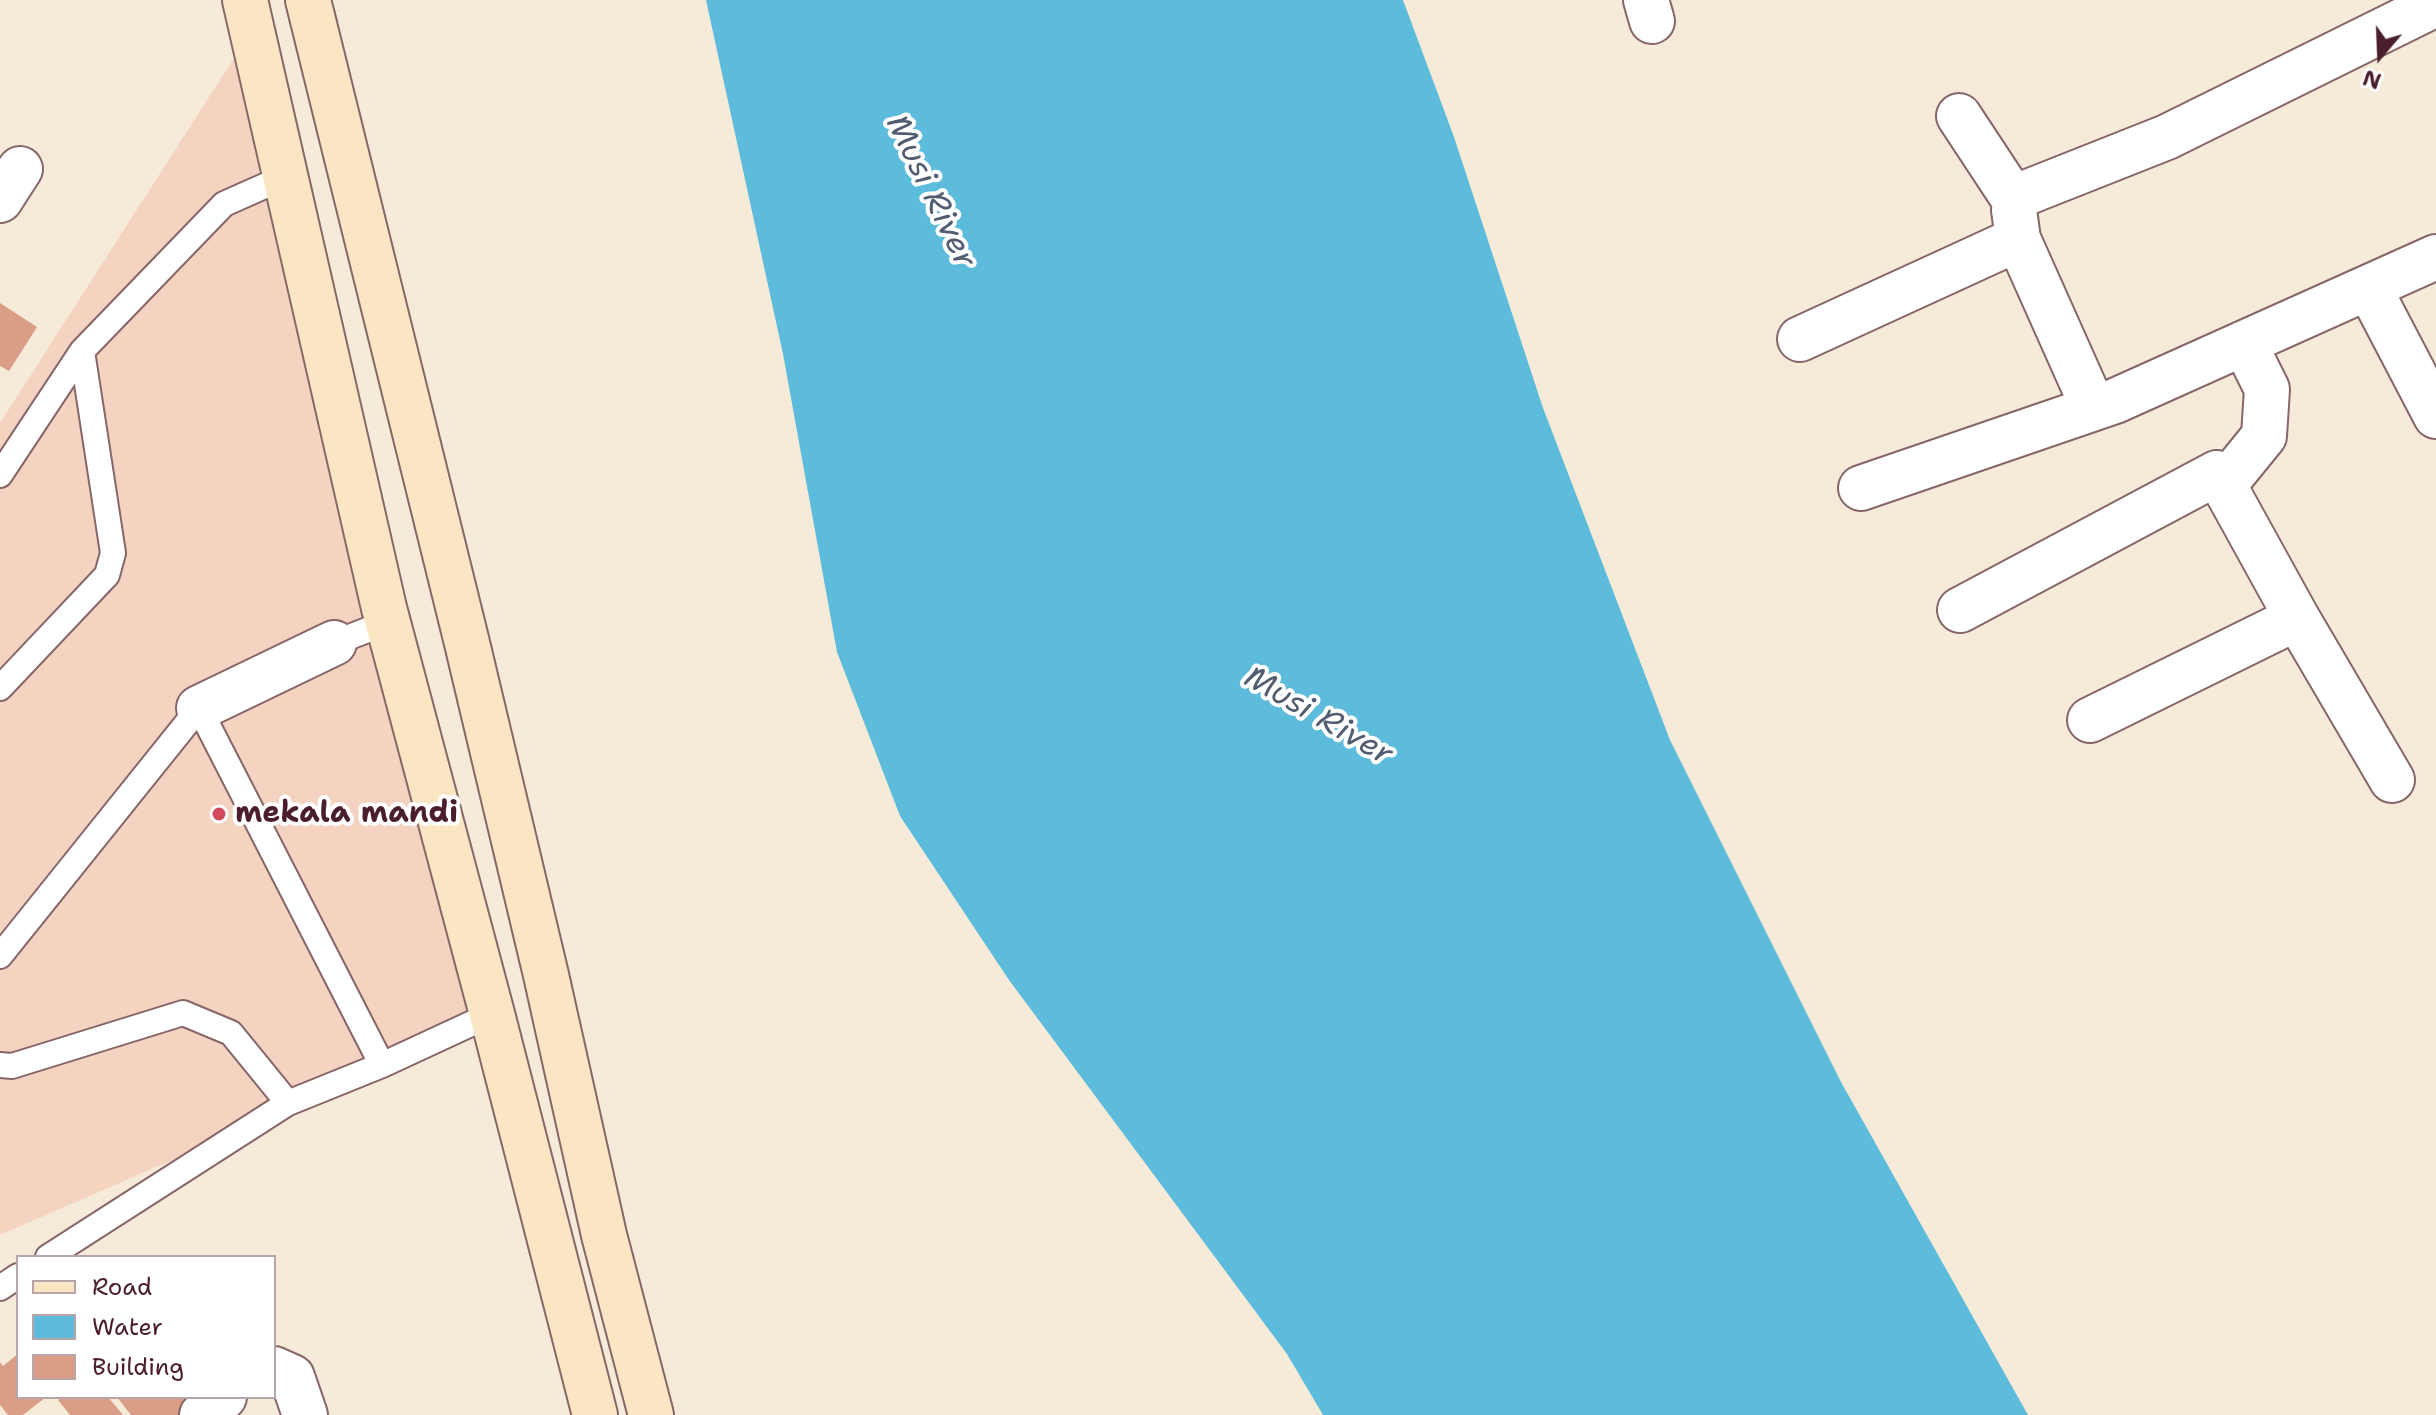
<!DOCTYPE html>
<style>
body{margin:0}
#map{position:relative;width:2436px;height:1415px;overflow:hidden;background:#f6ebd9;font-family:"Shantell Sans",sans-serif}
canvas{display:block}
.legend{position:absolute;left:16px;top:1255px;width:260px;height:144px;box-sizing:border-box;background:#fff;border:2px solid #b7a5aa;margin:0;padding:10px 14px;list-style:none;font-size:24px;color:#4a1f2b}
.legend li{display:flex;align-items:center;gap:16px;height:40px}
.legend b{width:40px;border:2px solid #b7a5aa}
.north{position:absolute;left:2340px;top:16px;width:80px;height:80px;-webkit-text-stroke:6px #fff;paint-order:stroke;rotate:199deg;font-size:22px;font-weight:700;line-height:32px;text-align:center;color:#4a1f2b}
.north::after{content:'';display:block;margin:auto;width:28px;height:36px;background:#4a1f2b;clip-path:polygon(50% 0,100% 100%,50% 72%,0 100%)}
</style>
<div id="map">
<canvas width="2436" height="1415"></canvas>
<ul class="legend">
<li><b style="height:10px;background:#fbe6c4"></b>Road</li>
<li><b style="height:22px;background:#5dbbdb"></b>Water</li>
<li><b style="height:22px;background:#da9e86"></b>Building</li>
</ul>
<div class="north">N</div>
</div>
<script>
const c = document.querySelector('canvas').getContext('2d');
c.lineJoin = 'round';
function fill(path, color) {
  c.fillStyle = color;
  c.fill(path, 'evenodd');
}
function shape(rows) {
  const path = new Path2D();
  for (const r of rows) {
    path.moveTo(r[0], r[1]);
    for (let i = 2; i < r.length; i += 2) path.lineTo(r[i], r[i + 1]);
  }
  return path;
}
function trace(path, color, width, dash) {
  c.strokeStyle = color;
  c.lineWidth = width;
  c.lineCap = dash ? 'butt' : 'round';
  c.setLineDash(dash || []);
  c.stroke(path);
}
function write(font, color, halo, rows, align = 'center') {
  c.font = font + ' "Shantell Sans",sans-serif';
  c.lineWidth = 8;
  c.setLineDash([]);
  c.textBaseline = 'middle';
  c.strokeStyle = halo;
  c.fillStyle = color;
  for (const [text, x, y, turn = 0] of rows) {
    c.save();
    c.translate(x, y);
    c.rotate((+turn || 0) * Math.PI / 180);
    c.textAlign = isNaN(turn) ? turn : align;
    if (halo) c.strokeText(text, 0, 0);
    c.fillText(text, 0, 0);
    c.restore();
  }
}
fill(shape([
 [254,27,494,1020,0,1235,0,423]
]), '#f4d3c0');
fill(shape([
 [706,0,1403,0,1454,137,1543,408,1670,740,1841,1082,2028,1415,1323,1415,1287,1354,1009,980,900,816,837,652,783,354]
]), '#5dbbdb');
fill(shape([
 [0,303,37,327,9,371,0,366],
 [18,1354,18,1397,46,1397,23,1415,8,1415,0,1405,0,1362,3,1366],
 [62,1397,108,1397,123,1415,70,1415,58,1400],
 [117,1397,210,1397,187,1415,131,1415]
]), '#da9e86');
const lane = shape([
 [0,475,82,351,224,204,287,176],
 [334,643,388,622],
 [0,688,107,575,113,553,82,351],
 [0,956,199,708,382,1065],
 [0,1065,12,1066,183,1013,231,1033,288,1103],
 [48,1257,288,1103,382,1065,492,1014],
 [0,1288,18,1276]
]);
const street = shape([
 [1646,0,1652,21],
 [1959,116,2013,198,2167,137,2436,4],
 [0,200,20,169],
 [2014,210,2018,239,2093,407],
 [2369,288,2436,416],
 [1800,339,2018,239],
 [2225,484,2264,436,2267,389,2244,343],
 [1861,488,2115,401,2436,257],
 [1960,610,2217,473,2297,618,2392,780],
 [199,708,334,643],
 [2090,720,2297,618],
 [274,1369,292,1377,305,1415],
 [202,1415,224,1397]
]);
const secondary = shape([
 [245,0,384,608,492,1014,595,1415],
 [308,0,467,643,546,975,604,1235,651,1415]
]);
trace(lane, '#866668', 28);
trace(street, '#866668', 48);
trace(secondary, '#866668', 48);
trace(lane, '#fff', 24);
trace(street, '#fff', 44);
trace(secondary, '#fbe6c4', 44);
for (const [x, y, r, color] of [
 [219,814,8,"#d1495b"]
]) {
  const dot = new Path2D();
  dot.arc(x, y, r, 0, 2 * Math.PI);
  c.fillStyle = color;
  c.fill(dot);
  trace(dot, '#fff', 3);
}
write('bold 30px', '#4a1f2b', '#fff', [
 ["mekala mandi",235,814]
], 'left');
write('italic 32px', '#525d71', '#fff', [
 ["Musi River",930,192,64],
 ["Musi River",1318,717,30]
]);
</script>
